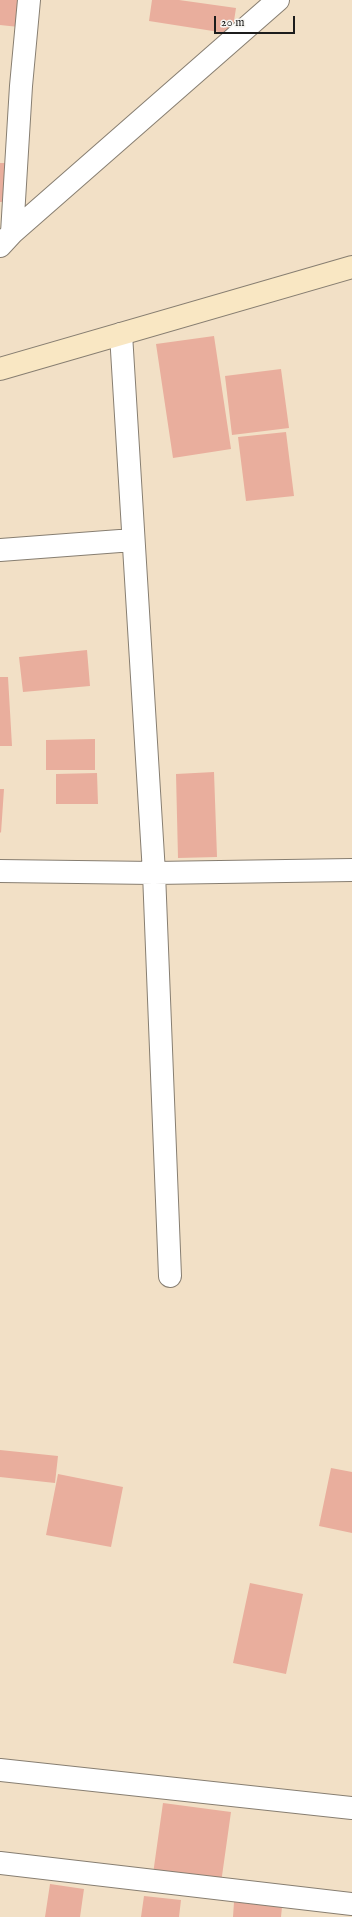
<!DOCTYPE html>
<style>
body{margin:0}
#map{position:relative;width:352px;height:1917px;overflow:hidden;background:#f2e0c6;font-family:"IM FELL English",serif}
canvas{display:block}
.scale{position:absolute;left:214px;top:16px;width:81px;height:18px;box-sizing:border-box;border:2px solid #1c1c1c;border-top:0;padding-left:5px;font-size:12px;line-height:14px;white-space:nowrap;color:#1c1c1c;-webkit-text-stroke:3px #f6f6f2;paint-order:stroke}
</style>
<div id="map">
<canvas width="352" height="1917"></canvas>
<div class="scale">20 m</div>
</div>
<script>
const c = document.querySelector('canvas').getContext('2d');
c.lineJoin = 'round';
function fill(path, color) {
  c.fillStyle = color;
  c.fill(path, 'evenodd');
}
function shape(rows) {
  const path = new Path2D();
  for (const r of rows) {
    path.moveTo(r[0], r[1]);
    for (let i = 2; i < r.length; i += 2) path.lineTo(r[i], r[i + 1]);
  }
  return path;
}
function trace(path, color, width, dash) {
  c.strokeStyle = color;
  c.lineWidth = width;
  c.lineCap = dash ? 'butt' : 'round';
  c.setLineDash(dash || []);
  c.stroke(path);
}
fill(shape([
 [0,0,23,0,19,27,0,25],
 [152,0,179,0,236,8,232,34,149,21],
 [0,163,7,163,2,202,0,202],
 [214,336,231,449,173,458,156,344],
 [281,369,289,428,232,435,225,376],
 [286,432,294,496,246,501,238,437],
 [87,650,90,686,23,692,19,657],
 [0,677,8,677,12,746,0,746],
 [95,739,95,770,46,770,46,740],
 [214,772,217,857,178,858,176,774],
 [97,773,98,804,56,804,56,774],
 [0,789,4,789,1,833,0,832],
 [0,1450,58,1456,55,1483,0,1477],
 [331,1468,352,1472,352,1533,319,1526],
 [58,1474,123,1487,111,1547,46,1535],
 [250,1583,303,1594,286,1674,233,1663],
 [163,1803,231,1812,221,1883,153,1874],
 [50,1884,84,1889,80,1917,45,1917],
 [144,1896,181,1900,179,1917,141,1917],
 [234,1902,282,1907,281,1917,233,1917]
]), '#e9ae9d');
const minor = shape([
 [12,233,21,86,29,0],
 [0,246,12,233,278,0],
 [121,334,154,873,170,1276],
 [0,550,133,540],
 [0,871,154,873,352,870],
 [0,1770,352,1808],
 [0,1863,352,1904]
]);
const secondary = shape([
 [0,369,352,267]
]);
trace(minor, '#877e71', 24);
trace(secondary, '#877e71', 24);
trace(minor, '#fff', 22);
trace(secondary, '#f9e7c3', 22);
</script>
